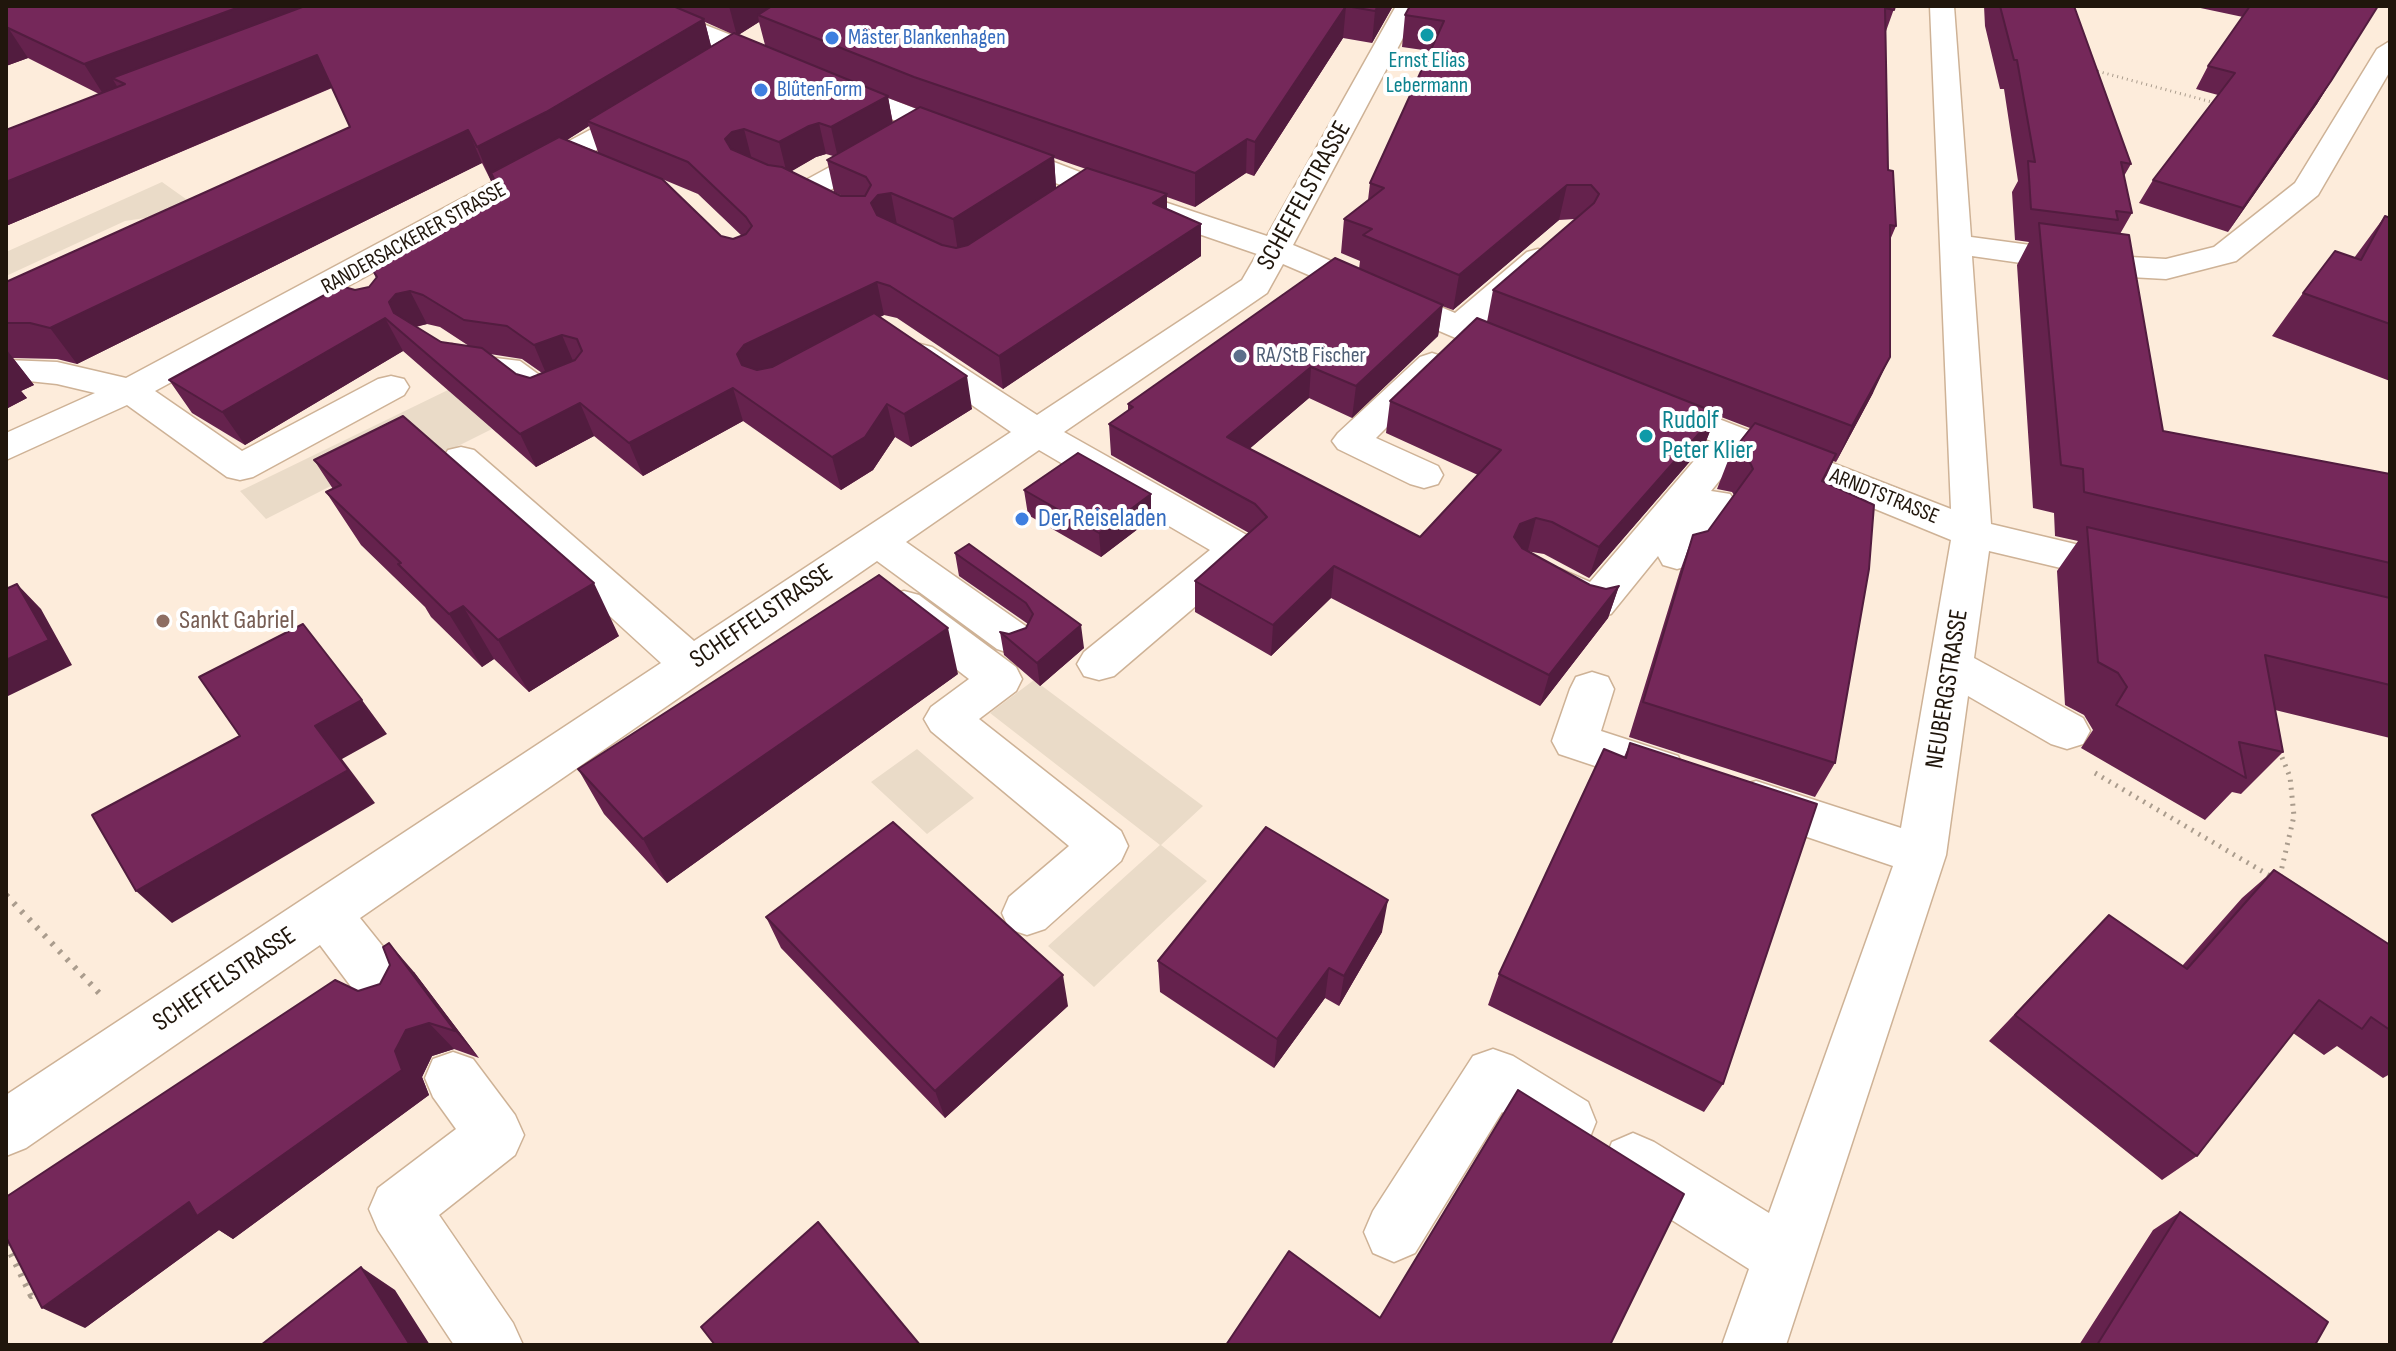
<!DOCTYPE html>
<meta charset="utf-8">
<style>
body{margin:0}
#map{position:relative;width:2396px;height:1351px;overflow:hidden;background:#fdecdb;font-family:"Sofia Sans Condensed",sans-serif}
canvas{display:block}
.frame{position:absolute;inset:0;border:8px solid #20160c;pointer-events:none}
</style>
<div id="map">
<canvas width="2396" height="1351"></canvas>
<div class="frame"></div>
</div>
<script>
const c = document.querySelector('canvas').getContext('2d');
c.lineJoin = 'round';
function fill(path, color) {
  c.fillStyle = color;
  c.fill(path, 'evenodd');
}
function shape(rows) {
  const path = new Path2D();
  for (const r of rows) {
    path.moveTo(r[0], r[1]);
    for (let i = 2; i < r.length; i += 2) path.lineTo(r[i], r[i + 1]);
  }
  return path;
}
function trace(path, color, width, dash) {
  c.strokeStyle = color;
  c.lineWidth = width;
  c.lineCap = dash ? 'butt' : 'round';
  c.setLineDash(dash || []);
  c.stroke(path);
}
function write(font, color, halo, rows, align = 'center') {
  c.font = font + ' "Sofia Sans Condensed",sans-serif';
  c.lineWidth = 8;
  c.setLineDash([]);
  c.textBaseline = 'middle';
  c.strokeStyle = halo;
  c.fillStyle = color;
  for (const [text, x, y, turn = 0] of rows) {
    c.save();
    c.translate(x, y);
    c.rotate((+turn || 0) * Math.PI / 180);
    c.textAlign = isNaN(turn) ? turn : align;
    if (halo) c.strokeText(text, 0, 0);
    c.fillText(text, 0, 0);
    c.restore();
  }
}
fill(shape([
 [162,182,214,219,172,238,145,218,125,221,6,276,6,252],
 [448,390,492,429,394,478,378,462,266,519,240,491],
 [1034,680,1203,806,1161,845,1207,881,1094,987,1048,946,1160,845,990,713],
 [917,749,974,798,927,834,871,782]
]), '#eadbc8');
const minor = shape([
 [623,6,657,6,787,57,791,63,787,69,769,69,626,11,623,6],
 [1396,6,1420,6,1293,245,1455,313,1527,252,1538,249,1549,252,1554,259,1549,266,1482,325,1531,346,1536,353,1531,360,1519,363,1507,360,1283,264,1267,293,1064,432,1252,538,1258,548,1252,558,1114,676,1099,680,1084,676,1077,664,1084,652,1210,550,1039,450,906,542,1027,627,1033,638,1027,649,1012,654,997,649,877,561,360,918,405,974,413,991,405,1008,386,1015,367,1008,320,945,26,1148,6,1156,6,1095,661,663,448,468,442,459,448,450,461,447,474,450,694,641,1011,432,908,361,903,354,908,347,920,344,932,347,1037,415,1242,280,1257,254,1094,198,827,94,823,88,827,82,847,82,1116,186,1267,236,1396,6],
 [1930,6,1954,6,1971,237,2112,256,2166,259,2214,247,2295,183,2377,49,2390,41,2390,71,2318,195,2236,261,2166,279,2112,276,1972,256,1991,524,2138,559,2144,569,2138,579,2124,583,1989,551,1974,658,2083,718,2090,731,2083,744,2067,749,2051,744,1968,696,1946,855,1786,1345,1722,1345,1749,1269,1612,1182,1604,1162,1612,1142,1633,1133,1654,1142,1769,1213,1893,866,1739,814,1732,800,1739,786,1756,781,1901,828,1951,540,1741,454,1711,491,1730,494,1736,503,1691,565,1677,569,1663,565,1658,556,1611,614,1596,618,1545,594,1539,584,1545,574,1560,569,1590,582,1711,441,1644,414,1639,406,1644,398,1657,395,1951,509,1930,6],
 [644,101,654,103,658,109,654,115,580,160,155,391,242,451,378,379,391,376,404,379,409,387,404,395,253,477,240,480,227,477,127,405,6,460,6,433,95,393,57,384,19,380,6,384,6,360,57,362,126,378,644,101],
 [883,138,893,141,897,147,893,153,827,192,854,205,858,211,854,217,832,217,793,199,789,193,793,187,883,138],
 [452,344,479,356,520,361,549,382,568,375,581,378,586,386,581,394,559,405,546,408,533,405,499,378,459,373,440,361,435,354,440,347,452,344],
 [1432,353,1444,357,1450,364,1376,438,1438,466,1443,475,1438,484,1424,488,1410,484,1338,449,1332,441,1338,433,1420,357,1432,353],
 [904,591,919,595,1016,667,1022,679,1016,691,979,719,1121,831,1128,846,1121,861,1045,929,1027,935,1009,929,1002,913,1009,897,1069,846,931,731,924,719,931,707,969,679,889,617,883,606,889,595,904,591],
 [1592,672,1608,677,1614,689,1601,731,1678,756,1684,769,1678,782,1661,788,1559,754,1552,741,1570,689,1576,677,1592,672],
 [1493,1049,1513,1056,1588,1102,1596,1122,1588,1142,1568,1150,1548,1142,1502,1112,1415,1253,1394,1262,1373,1253,1364,1232,1373,1211,1473,1056,1493,1049],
 [453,1052,473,1059,515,1115,524,1135,515,1155,439,1215,513,1323,523,1345,454,1345,378,1230,369,1209,378,1188,456,1129,433,1097,425,1078,433,1059,453,1052]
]);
trace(minor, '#ceb296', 3);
trace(shape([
 [2093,70,2219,104]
]), '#aa9c8d', 3, [1, 4]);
trace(shape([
 [2279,750,2290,777,2294,816,2279,880],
 [2095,773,2272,877]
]), '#aa9c8d', 5, [2, 6]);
trace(shape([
 [6,895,101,995],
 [6,1244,31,1296,38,1291]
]), '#aa9c8d', 6, [3, 8]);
fill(minor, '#fff');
fill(shape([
 [6,6,1393,6,1372,43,1343,38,1254,176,1246,173,1195,207,1167,197,1167,209,1201,256,1003,389,897,318,884,315,880,317,972,409,911,447,895,437,873,470,841,490,743,421,643,476,594,436,536,467,403,351,245,445,192,413,169,380,355,290,369,287,376,278,372,269,502,199,493,180,491,181,482,163,77,364,57,359,13,358,34,385,21,391,27,398,6,409,6,282,350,127,332,88,6,226,6,130,99,94,28,58,6,66],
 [705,22,732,34,711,46],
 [759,22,765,45,738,35],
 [888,98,904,104,917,109,893,123],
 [589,126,598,152,567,140],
 [826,154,833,156,827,160,834,192,843,196,841,196,791,171,816,157],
 [1054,158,1086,169,1056,188],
 [662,179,698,194,742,236,733,239,721,236],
 [427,324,440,327,469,346,441,342,416,327],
 [490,354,522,359,542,373,530,378,516,374],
 [1895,6,1885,34,1888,170,1896,226,1890,240,1873,393,1836,462,1833,461,1824,482,1835,763,1815,797,1629,737,1680,571,1693,535,1708,531,1734,495,1732,492,1717,489,1731,453,1750,428,1716,415,1705,444,1589,578,1544,554,1526,551,1590,585,1606,589,1619,586,1608,618,1540,706,1331,598,1271,656,1195,612,1195,581,1249,533,1111,455,1109,424,1128,411,1128,404,1359,269,1360,261,1341,253,1344,219,1368,200,1370,183,1430,51,1402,47,1405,15],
 [1575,219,1493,290,1487,322,1390,401,1386,433,1478,475,1420,537,1249,449,1309,398,1352,418,1438,336,1442,306,1453,310,1559,220],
 [1984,6,2074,6,2131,164,2124,176,2132,213,2120,234,2163,431,2390,474,2390,738,2275,710,2283,752,2241,794,2232,792,2205,820,2081,748,2093,730,2084,715,2065,705,2057,571,2078,541,2055,536,2054,513,2033,508,2017,265,2029,242,2015,240,2012,192,2018,181,2004,89,2000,89,1985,26],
 [2191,6,2378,6,2317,104,2228,232,2139,203,2153,180,2218,95,2196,89,2208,66,2243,17],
 [2385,216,2390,218,2390,381,2272,336,2303,293,2354,258],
 [314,460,619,636,529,692,494,659,482,667,431,617,425,607,361,545,326,492,333,489],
 [1024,490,1151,494,1151,519,1101,557,1028,515],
 [969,544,1084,648,1040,686,1004,655,1000,632,1009,634,1026,628,1028,624,959,576,955,553],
 [958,674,667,883,604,814,578,769],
 [1630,743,1723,1084,1704,1112,1488,1005,1499,974,1624,757],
 [2274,870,2390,945,2390,1074,2383,1078,2337,1046,2324,1055,2293,1033,2197,1156,2162,1180,1989,1041,2109,915,2182,966,2242,898],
 [766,917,1068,1006,945,1118,781,948],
 [1382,932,1339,1006,1325,998,1274,1068,1160,992,1158,961],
 [414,972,479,1058,454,1049,432,1056,422,1077,429,1095,233,1239,219,1230,85,1328,358,991],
 [2180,1212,2315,1345,2079,1345,2153,1230]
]), '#65224d');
fill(shape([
 [242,6,342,6,112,78,120,91,105,97,84,64],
 [729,6,786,6,758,15,759,22,737,36],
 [1346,6,1343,38,1254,176,1255,142],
 [1378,6,1393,6,1372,43,1375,11],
 [704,19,712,50,587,121,589,126,559,145,491,173,493,180,491,181,477,147],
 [7,26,28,58,6,66,6,27],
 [317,55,333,87,6,226,6,182],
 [2331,81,2317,104,2228,232,2243,208],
 [888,96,893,126,838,158,831,127],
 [819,123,826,154,816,157,787,174,779,142,809,126],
 [744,129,752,160,734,170,725,139,732,132],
 [468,130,482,163,77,364,50,328],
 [1247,139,1246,173,1195,207,1195,173],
 [1054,156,1056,188,958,252,953,219],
 [1567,185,1559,220,1453,310,1459,275],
 [891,193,897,225,884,227,871,203,878,195],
 [1167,194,1167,226,1153,203],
 [1201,224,1201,256,1003,389,999,356],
 [877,282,884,315,754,378,747,387,737,354,744,345],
 [410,291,427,324,413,327,407,335,389,302,396,294],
 [1443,305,1438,336,1352,418,1356,386],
 [385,318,403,351,245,445,222,412],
 [562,335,576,368,548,378,534,345],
 [6,349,34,385,21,391,27,398,6,409],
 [1890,357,1873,393,1836,462,1852,426],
 [1311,367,1309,398,1226,469,1227,437],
 [967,376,972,409,911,447,904,414],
 [733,388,743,421,643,476,629,443],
 [580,403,594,436,536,467,520,434],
 [887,404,895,437,873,470,841,490,832,457],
 [1717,413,1705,444,1589,578,1599,547],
 [1151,494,1151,519,1101,557,1099,533],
 [1536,518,1528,550,1512,555,1514,537,1520,524],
 [1334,566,1331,598,1271,656,1273,625],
 [594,583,619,636,529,692,498,640],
 [17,584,41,609,72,665,6,697,6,660],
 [1619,586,1608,618,1540,706,1549,675],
 [463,606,494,659,482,667,449,614],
 [1081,625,1084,648,1040,686,1037,663],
 [948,628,958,674,667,883,643,839],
 [362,700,387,734,342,759,375,803,172,923,136,891,315,726],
 [1388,900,1382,932,1339,1006,1344,976],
 [389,943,414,972,479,1058,455,1031],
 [1329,968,1325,998,1274,1068,1277,1039],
 [1063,975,1068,1006,945,1118,935,1091],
 [429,1023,454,1049,432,1056,422,1077,429,1095,233,1239,219,1230,85,1328,42,1308,189,1202,395,1051,406,1030],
 [361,1267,395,1290,430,1345,410,1345]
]), '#521c3f');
const building = shape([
 [6,6,242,6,84,64,6,27,6,6],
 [305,6,673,6,704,19,546,112,477,147,468,130,50,328,30,323,6,323,6,282,350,127,317,55,6,182,6,130,125,84,112,78,305,6],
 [772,6,1378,6,1375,11,1346,6,1255,142,1247,139,1195,173,914,77,758,15,772,6],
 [1410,6,1895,6,1894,10,1885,8,1888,170,1893,171,1896,226,1890,225,1890,357,1852,426,1493,290,1594,203,1599,194,1591,185,1567,185,1459,275,1363,235,1372,229,1344,219,1384,188,1370,183,1444,21,1405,15,1410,6],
 [2000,6,2074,6,2131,164,2121,162,2132,213,2116,211,2118,220,2031,209,2028,161,2035,162,2017,60,2014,60,2000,6],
 [2250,6,2378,6,2331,81,2243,208,2153,180,2235,73,2208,66,2250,6],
 [734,33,888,96,831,127,819,123,809,126,779,142,744,129,732,132,725,139,731,149,768,165,782,167,841,196,865,196,871,185,866,177,827,160,920,107,1054,156,953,219,891,193,878,195,871,203,877,215,942,245,956,248,968,245,1087,168,1167,194,1153,203,1201,224,999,356,890,286,877,282,744,345,737,354,742,365,757,370,772,367,874,313,967,376,904,414,887,404,865,437,832,457,733,388,629,443,580,403,520,434,385,318,222,412,169,380,341,286,355,290,369,287,377,277,372,269,504,198,491,173,559,137,662,179,721,236,733,239,746,234,752,226,746,217,688,162,587,121,734,33],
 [410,291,423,295,464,320,507,326,534,345,562,335,577,339,582,351,575,360,530,378,516,374,482,348,441,342,394,313,389,302,396,294,410,291],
 [2385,216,2390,218,2390,324,2303,293,2335,251,2361,260,2385,216],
 [2039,223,2129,235,2163,431,2390,474,2390,563,2084,492,2083,469,2061,465,2039,223],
 [1335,258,1443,305,1356,386,1311,367,1227,437,1420,537,1501,450,1390,401,1477,318,1717,413,1599,547,1552,522,1536,518,1520,524,1514,537,1522,548,1590,585,1606,589,1619,586,1549,675,1334,566,1273,625,1195,581,1267,517,1255,504,1109,424,1133,407,1128,404,1335,258],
 [403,416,594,583,498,640,463,606,449,614,398,564,401,563,326,492,341,485,314,460,403,416],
 [1755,423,1836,454,1822,481,1874,505,1869,569,1835,763,1643,702,1693,535,1708,531,1753,469,1747,456,1731,453,1755,423],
 [1078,453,1151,494,1099,533,1024,490,1078,453],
 [2087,527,2390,598,2390,685,2265,655,2283,752,2239,742,2246,778,2116,705,2127,687,2118,673,2098,662,2087,527],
 [969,544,1081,625,1037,663,1000,632,1009,634,1026,628,1033,614,1026,603,955,553,969,544],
 [879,575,948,628,643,839,578,769,879,575],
 [17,584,49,640,6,660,6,589,17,584],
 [303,624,362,700,315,726,348,770,136,891,92,815,240,736,199,677,303,624],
 [1630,743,1817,804,1723,1084,1499,974,1604,749,1626,758,1630,743],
 [893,822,1063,975,935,1091,766,917,893,822],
 [1266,827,1388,900,1344,976,1329,968,1277,1039,1158,961,1266,827],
 [2274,870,2390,945,2390,1030,2371,1017,2362,1029,2319,1000,2197,1156,2015,1015,2109,915,2187,969,2274,870],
 [389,943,455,1031,429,1023,406,1030,395,1051,402,1070,197,1216,189,1202,42,1308,6,1237,6,1197,335,980,358,991,380,984,390,965,383,947,389,943],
 [1518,1090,1684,1194,1610,1345,1226,1345,1289,1251,1380,1318,1518,1090],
 [2180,1212,2328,1322,2315,1345,2097,1345,2180,1212],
 [818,1222,920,1345,715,1345,701,1327,818,1222],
 [361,1267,410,1345,261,1345,361,1267]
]);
fill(building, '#75285a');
trace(building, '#521c3f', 2);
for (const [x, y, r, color] of [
 [1427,35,8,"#0f9aa8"],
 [832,38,8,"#3f7fe0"],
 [761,90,8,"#3f7fe0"],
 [1240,356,8,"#5c6f8a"],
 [1646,436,8,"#0f9aa8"],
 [1022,519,8,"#3f7fe0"],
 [163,621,8,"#8d6e63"]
]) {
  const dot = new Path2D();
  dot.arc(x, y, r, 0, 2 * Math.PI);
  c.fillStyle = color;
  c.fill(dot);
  trace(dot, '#fff', 3);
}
write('22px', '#366cbe', '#fff', [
 ["Mäster Blankenhagen",848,38],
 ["BlütenForm",777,90]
], 'left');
write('22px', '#0d838f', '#fff', [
 ["Ernst Elias",1427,61],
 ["Lebermann",1427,86]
]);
write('22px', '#20160c', '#fff', [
 ["RANDERSACKERER STRASSE",414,239,-29],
 ["ARNDTSTRASSE",1884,497,22]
]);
write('22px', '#4e5e75', '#fff', [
 ["RA/StB Fischer",1256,356]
], 'left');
write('26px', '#20160c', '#fff', [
 ["SCHEFFELSTRASSE",1305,196,-61],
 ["SCHEFFELSTRASSE",762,617,-34],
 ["NEUBERGSTRASSE",1948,689,-81],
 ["SCHEFFELSTRASSE",225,980,-34]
]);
write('26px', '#0d838f', '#fff', [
 ["Rudolf",1662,421],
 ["Peter Klier",1662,451]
], 'left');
write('26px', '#366cbe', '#fff', [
 ["Der Reiseladen",1038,519]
], 'left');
write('26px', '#785e54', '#fff', [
 ["Sankt Gabriel",179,621]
], 'left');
</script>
